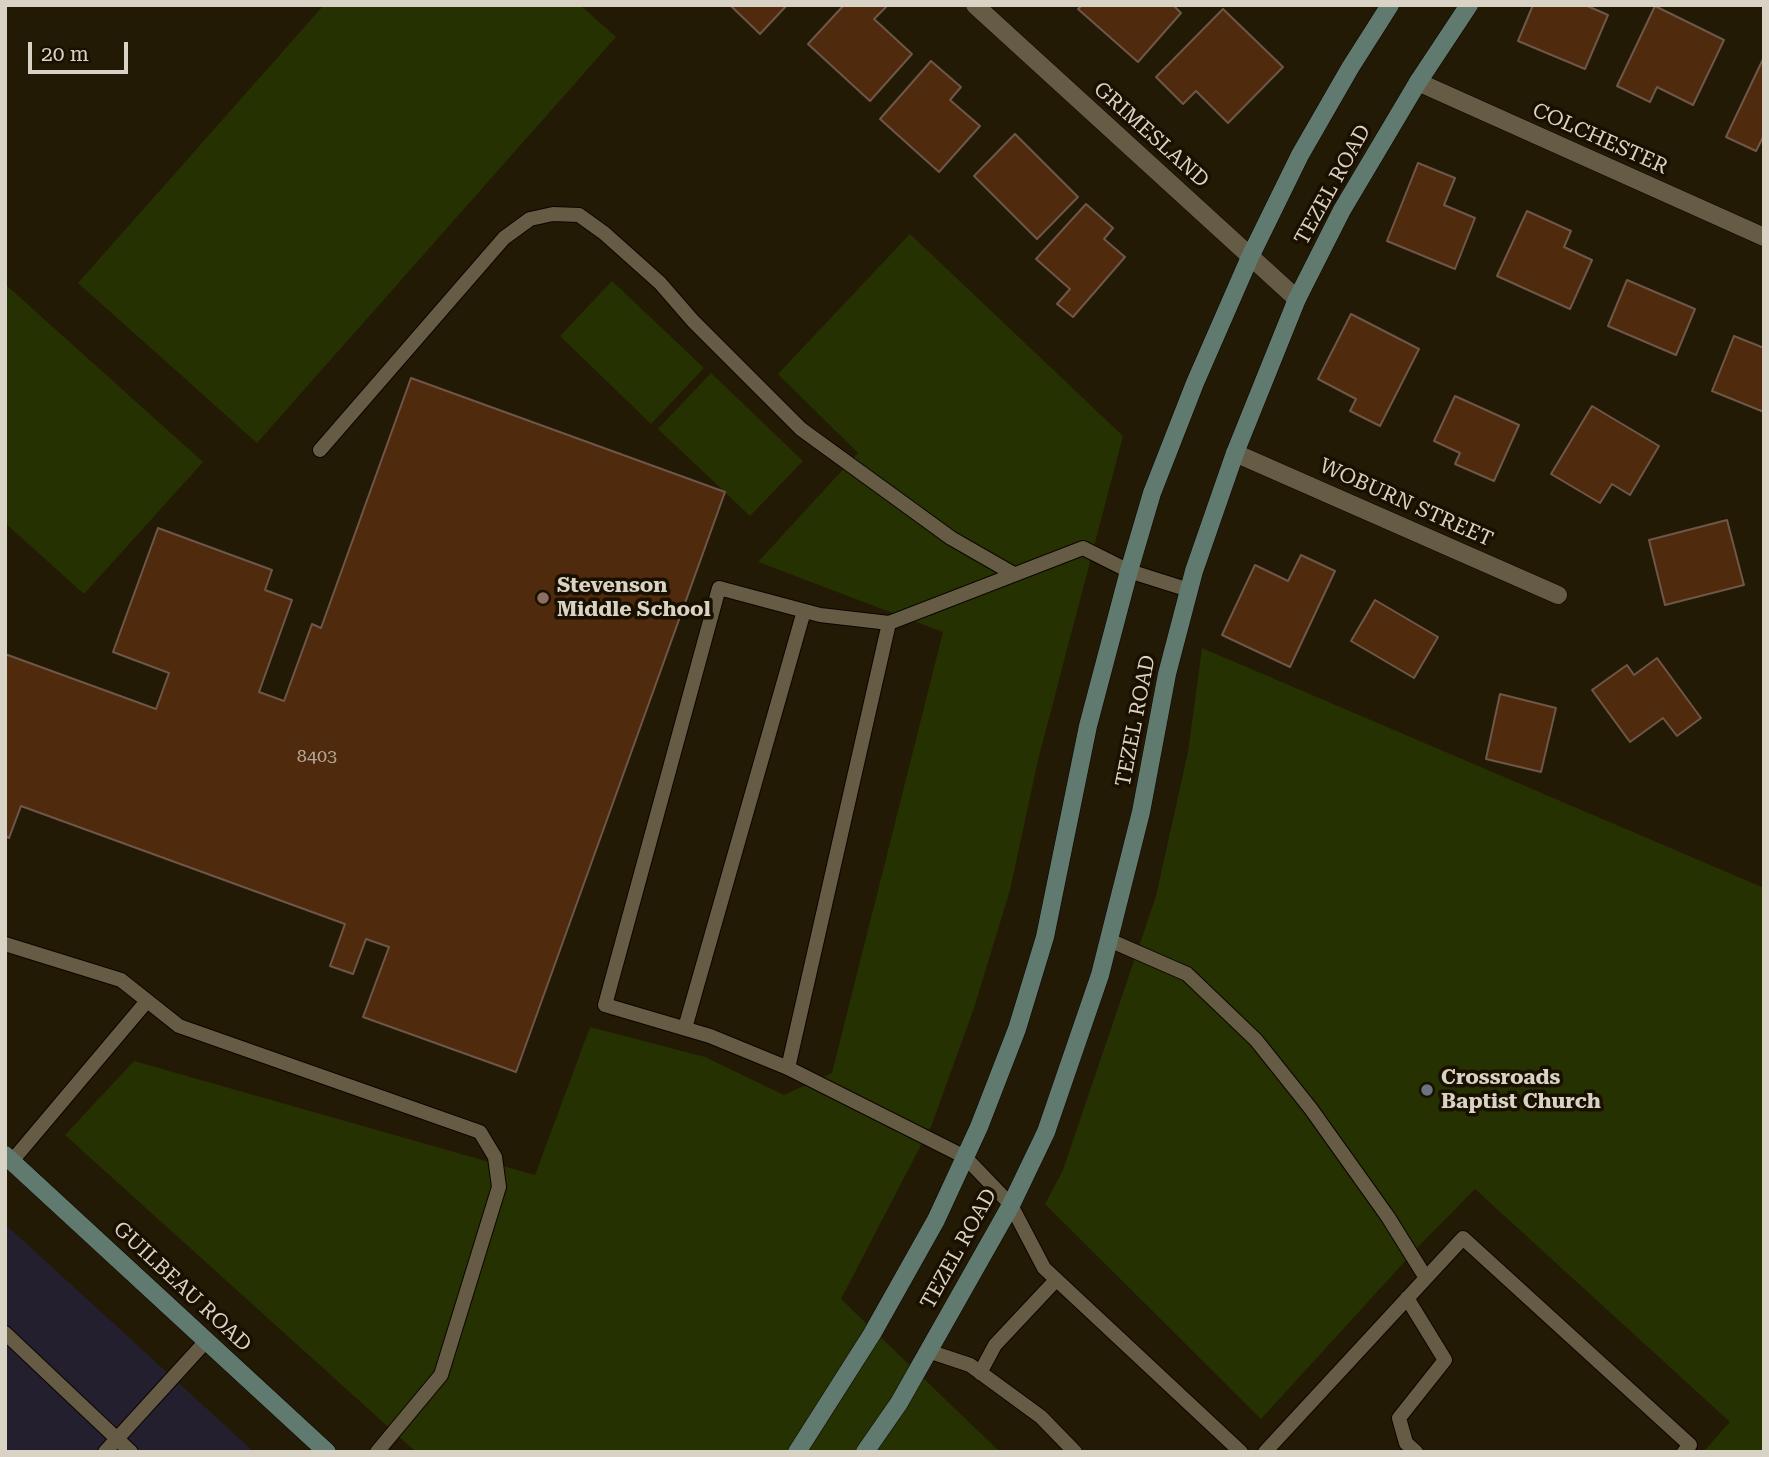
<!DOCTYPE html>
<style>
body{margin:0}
#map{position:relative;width:1769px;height:1457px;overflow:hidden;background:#231a05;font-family:"Roboto Serif",serif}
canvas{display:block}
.frame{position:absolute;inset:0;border:7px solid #d9d3c6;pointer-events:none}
.scale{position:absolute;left:28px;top:42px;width:100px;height:32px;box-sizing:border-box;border:4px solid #d9d3c6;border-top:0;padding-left:9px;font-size:21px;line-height:24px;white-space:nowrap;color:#d9d3c6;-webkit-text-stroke:5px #191000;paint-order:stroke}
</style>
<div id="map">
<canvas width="1769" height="1457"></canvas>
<div class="frame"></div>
<div class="scale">20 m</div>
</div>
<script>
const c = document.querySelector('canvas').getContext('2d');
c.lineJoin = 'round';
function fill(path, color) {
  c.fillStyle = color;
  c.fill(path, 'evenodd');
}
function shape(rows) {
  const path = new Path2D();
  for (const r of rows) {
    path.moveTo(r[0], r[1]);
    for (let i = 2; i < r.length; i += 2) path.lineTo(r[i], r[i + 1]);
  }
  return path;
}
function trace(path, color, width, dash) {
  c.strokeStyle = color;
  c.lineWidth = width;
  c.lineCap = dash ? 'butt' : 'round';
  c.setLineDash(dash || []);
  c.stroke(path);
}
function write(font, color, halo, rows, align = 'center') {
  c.font = font + ' "Roboto Serif",serif';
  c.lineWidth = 7;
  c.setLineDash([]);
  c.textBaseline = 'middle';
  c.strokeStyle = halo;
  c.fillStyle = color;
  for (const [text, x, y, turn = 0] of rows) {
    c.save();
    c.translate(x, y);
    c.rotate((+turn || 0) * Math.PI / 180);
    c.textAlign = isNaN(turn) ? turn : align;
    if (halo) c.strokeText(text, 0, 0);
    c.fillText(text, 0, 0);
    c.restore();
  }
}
fill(shape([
 [5,1224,254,1452,5,1452]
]), '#231f2f');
fill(shape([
 [324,5,580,5,616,37,257,443,78,283],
 [910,234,1123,436,1038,760,1010,890,974,1008,932,1124,841,1299,1000,1452,416,1452,65,1135,134,1061,535,1175,590,1027,705,1057,784,1095,832,1073,943,632,758,562,858,453,778,374],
 [612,281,704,368,651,424,560,336],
 [5,284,203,462,84,594,5,523],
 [711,373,803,461,750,516,658,429],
 [1202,648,1764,888,1764,1452,1703,1452,1730,1422,1475,1189,1418,1247,1261,1419,1045,1204,1063,1170,1156,896,1188,752]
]), '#263102');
const building = shape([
 [730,5,787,5,760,34,730,5],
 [844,5,885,5,886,7,874,19,912,54,870,101,808,44,844,5],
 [1082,5,1173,5,1181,13,1138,62,1078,9,1082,5],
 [1533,5,1585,5,1608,15,1585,69,1518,41,1533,5],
 [1655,6,1724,40,1693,105,1657,87,1650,102,1617,86,1655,6],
 [1223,9,1283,67,1228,123,1196,91,1183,104,1156,77,1223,9],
 [1764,57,1764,135,1756,151,1726,137,1764,57],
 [931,61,961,87,950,100,980,126,939,172,880,119,931,61],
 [1015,134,1078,197,1037,239,974,176,1015,134],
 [1418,163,1455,178,1444,205,1475,218,1455,269,1387,241,1418,163],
 [1086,204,1113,228,1104,239,1125,257,1073,317,1057,304,1070,289,1036,259,1086,204],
 [1527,211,1571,231,1564,247,1592,260,1570,309,1497,276,1527,211],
 [1627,280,1695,309,1676,355,1608,326,1627,280],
 [1351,314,1419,349,1380,426,1350,411,1356,399,1318,379,1351,314],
 [1734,336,1764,348,1764,412,1712,391,1734,336],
 [411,378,725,492,516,1072,363,1017,389,947,366,939,353,974,330,966,345,924,21,806,9,838,5,836,5,654,156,709,169,673,113,652,158,528,272,570,265,590,292,600,259,692,284,701,312,624,321,628,411,378],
 [1455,396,1519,425,1494,481,1455,464,1460,453,1434,441,1455,396],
 [1592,406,1659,446,1630,495,1612,484,1600,503,1551,474,1592,406],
 [1727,520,1744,585,1665,605,1649,540,1727,520],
 [1301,555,1335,571,1290,667,1222,635,1255,565,1288,581,1301,555],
 [1375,600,1438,637,1414,678,1351,641,1375,600],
 [1657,658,1701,718,1677,736,1663,718,1630,742,1592,690,1627,665,1634,675,1657,658],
 [1500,694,1556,708,1541,772,1486,759,1500,694]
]);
fill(building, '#502a0d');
trace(building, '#6e5749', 2);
const service = shape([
 [320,450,504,238,530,219,553,214,579,215,604,233,660,283,693,321,801,429,951,538,1012,573],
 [1189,590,1129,571,1083,548,889,623,820,615,719,588,605,1005,710,1036,788,1068,965,1157,1011,1205,1044,1268,1241,1452],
 [1109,940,1187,974,1256,1040,1311,1109,1388,1217,1426,1278],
 [5,944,121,980,179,1026,480,1132,495,1157,499,1187,441,1375,377,1452],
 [685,1028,804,611],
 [788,1068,889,623],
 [12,1161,147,1001],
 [1407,1298,1445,1360,1399,1418,1406,1443,1416,1452],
 [5,1333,131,1452],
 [928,1351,970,1365,1041,1417,1075,1452],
 [980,1373,995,1345,1056,1280],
 [105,1452,207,1340],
 [1265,1452,1463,1238,1690,1445,1684,1452]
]);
const minor = shape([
 [975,5,1297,299],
 [1418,82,1764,237],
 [1235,453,1558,595]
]);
const secondary = shape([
 [5,1155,327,1452],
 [797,1452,872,1334,936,1220,979,1127,1017,1029,1045,937,1088,726,1129,571,1152,493,1195,383,1250,257,1300,155,1350,68,1390,5],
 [865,1452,899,1403,1011,1205,1046,1132,1100,975,1141,812,1167,674,1194,571,1235,453,1297,299,1342,210,1418,82,1469,5]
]);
trace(service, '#0c0500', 16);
trace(minor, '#0c0500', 19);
trace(secondary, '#0c0500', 19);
trace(service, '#665b44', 14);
trace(minor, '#665b44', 18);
trace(secondary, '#607a70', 18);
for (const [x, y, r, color] of [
 [543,598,7,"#8d6e63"],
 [1427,1090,7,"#6b7280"]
]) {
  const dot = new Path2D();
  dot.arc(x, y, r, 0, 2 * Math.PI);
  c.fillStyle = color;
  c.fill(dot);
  trace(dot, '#191000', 2.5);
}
write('18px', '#b7a998', null, [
 ["8403",317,757]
]);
write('21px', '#d9d3c6', '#191000', [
 ["GRIMESLAND",1151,135,42],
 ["COLCHESTER",1600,139,24],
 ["TEZEL ROAD",1333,185,-61],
 ["WOBURN STREET",1406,503,24],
 ["TEZEL ROAD",1136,721,-79],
 ["TEZEL ROAD",959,1249,-61],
 ["GUILBEAU ROAD",182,1287,43]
]);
write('bold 21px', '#d9d3c6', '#191000', [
 ["Stevenson",557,586],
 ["Middle School",557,610],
 ["Crossroads",1441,1078],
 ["Baptist Church",1441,1102]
], 'left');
</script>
